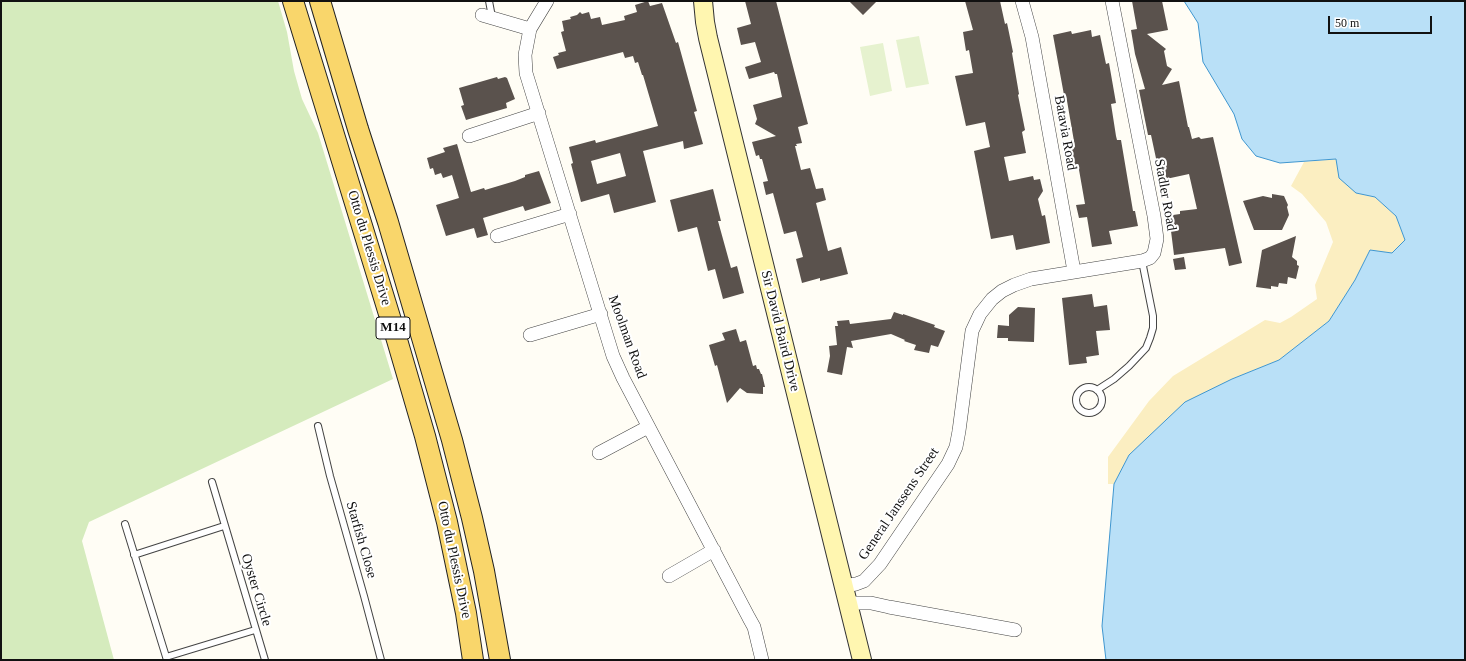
<!DOCTYPE html>
<style>
body{margin:0}
#map{position:relative;width:1466px;height:661px;overflow:hidden;background:#fffdf5;font-family:"Times New Roman",serif}
canvas{display:block}
.frame{position:absolute;inset:0;border:2px solid #111;pointer-events:none}
.scale{position:absolute;left:1328px;top:16px;width:104px;height:18px;box-sizing:border-box;border:2px solid #111;border-top:0;padding-left:5px;font-size:12px;line-height:14px;white-space:nowrap;color:#111;-webkit-text-stroke:3px #fff;paint-order:stroke}
</style>
<div id="map">
<canvas width="1466" height="661"></canvas>
<div class="frame"></div>
<div class="scale">50 m</div>
</div>
<script>
const c = document.querySelector('canvas').getContext('2d');
c.lineJoin = 'round';
function fill(path, color) {
  c.fillStyle = color;
  c.fill(path, 'evenodd');
}
function shape(rows) {
  const path = new Path2D();
  for (const r of rows) {
    if (r.length === 3) {
      path.moveTo(r[0] + r[2], r[1]);
      path.arc(r[0], r[1], r[2], 0, 2 * Math.PI);
      continue;
    }
    path.moveTo(r[0], r[1]);
    for (let i = 2; i < r.length; i += 2) path.lineTo(r[i], r[i + 1]);
  }
  return path;
}
function trace(path, color, width, dash) {
  c.strokeStyle = color;
  c.lineWidth = width;
  c.lineCap = dash ? 'butt' : 'round';
  c.setLineDash(dash || []);
  c.stroke(path);
}
function write(font, color, halo, rows, align = 'center') {
  c.font = font + ' "Times New Roman",serif';
  c.lineWidth = 4;
  c.setLineDash([]);
  c.textBaseline = 'middle';
  c.strokeStyle = halo;
  c.fillStyle = color;
  for (const [text, x, y, turn = 0] of rows) {
    c.save();
    c.translate(x, y);
    c.rotate((+turn || 0) * Math.PI / 180);
    c.textAlign = isNaN(turn) ? turn : align;
    if (halo) c.strokeText(text, 0, 0);
    c.fillText(text, 0, 0);
    c.restore();
  }
}
fill(shape([
 [1,1,278,1,287,32,294,71,302,99,318,133,393,379,89,522,82,541,114,660,1,660]
]), '#d5ebbd');
fill(shape([
 [1336,159,1356,193,1375,197,1396,216,1405,240,1392,253,1370,250,1355,280,1329,321,1279,360,1232,379,1129,455,1114,484,1108,484,1108,457,1149,401,1173,376,1265,320,1280,323,1291,317,1317,299,1315,285,1333,242,1326,222,1302,194,1291,186,1304,162]
]), '#fbeec1');
fill(shape([
 [919,36,929,84,906,88,896,40],
 [883,43,892,91,870,96,860,47]
]), '#e6f2cf');
const water = shape([
 [1184,1,1465,1,1465,660,1106,660,1102,626,1114,484,1129,455,1185,402,1232,379,1279,360,1329,321,1355,280,1370,250,1392,253,1405,240,1396,216,1375,197,1356,193,1339,178,1336,159,1280,163,1256,156,1242,139,1234,114,1203,62,1198,23,1184,1]
]);
fill(water, '#b9e0f7');
trace(water, '#3f96cf', 1);
fill(shape([
 [648,1,650,6,662,3,676,43,678,42,697,111,694,112,703,144,684,149,683,141,643,151,656,202,614,213,609,194,581,202,571,164,573,163,569,147,595,140,596,143,658,126,643,75,642,75,638,62,635,63,633,56,625,58,623,52,557,69,553,57,559,55,558,53,566,51,561,32,564,31,562,21,571,19,570,17,577,15,580,12,582,14,589,12,591,19,600,17,602,25,625,20,624,16,637,12,635,5],
 [620,153,626,176,597,184,591,161],
 [745,1,776,1,808,124,798,127,802,143,796,144,797,146,795,146,801,170,810,168,816,189,823,188,826,200,816,203,828,251,841,247,848,274,820,281,820,278,802,283,796,259,803,257,796,231,784,234,773,193,766,195,763,182,768,181,762,159,760,159,759,155,756,156,752,142,776,136,755,124,757,119,753,105,782,97,777,74,775,74,774,72,749,79,745,67,761,62,755,42,741,45,737,28,751,24],
 [849,1,877,1,863,15],
 [965,1,1000,1,1005,24,1007,23,1013,52,1012,53,1019,94,1018,95,1025,130,1022,132,1026,153,1004,157,1009,181,1033,176,1034,180,1040,179,1043,191,1038,199,1042,216,1045,215,1050,243,1016,250,1013,235,991,239,974,151,990,147,985,122,966,126,955,76,973,73,969,50,966,51,963,32,973,30],
 [1132,1,1162,1,1168,30,1147,34,1166,49,1164,51,1167,66,1172,69,1162,85,1179,81,1188,127,1189,127,1192,139,1199,137,1201,139,1213,137,1242,263,1229,266,1225,248,1174,255,1171,231,1168,231,1166,216,1180,214,1180,211,1197,209,1189,174,1166,179,1163,161,1157,163,1151,135,1148,135,1139,90,1145,89,1135,54,1131,30,1137,29],
 [1091,30,1092,37,1100,35,1106,64,1109,63,1116,103,1111,104,1116,136,1117,140,1121,140,1133,211,1135,211,1138,226,1109,231,1112,244,1092,247,1087,217,1079,218,1076,205,1085,204,1078,164,1075,165,1074,161,1068,162,1066,149,1075,147,1066,95,1064,95,1053,35,1071,31,1072,34],
 [497,77,498,79,505,77,507,78,515,99,506,103,507,108,466,120,461,106,464,105,459,88],
 [457,144,471,192,484,188,485,190,515,181,525,177,525,175,539,171,551,203,525,211,523,206,483,218,488,235,477,238,474,228,446,236,436,205,459,198,452,175,443,178,441,173,435,175,433,168,430,169,427,158,445,152,443,148],
 [713,189,721,221,718,221,731,268,737,266,744,293,723,299,715,269,708,271,697,227,678,232,670,200],
 [1272,194,1284,196,1288,205,1287,207,1289,215,1282,230,1254,230,1243,201,1263,196,1272,198],
 [1296,236,1292,257,1297,261,1297,265,1299,266,1296,279,1288,277,1287,284,1279,283,1278,287,1271,286,1271,289,1256,287,1262,250],
 [1184,257,1186,269,1175,270,1173,259],
 [1092,294,1094,307,1107,305,1110,330,1096,331,1099,355,1086,357,1087,363,1069,365,1062,298],
 [1018,307,1035,308,1034,342,1008,341,1008,338,997,338,998,325,1009,326,1009,315],
 [894,312,903,315,903,314,935,325,934,327,945,331,938,347,931,345,929,353,914,350,916,345,904,341,905,340,891,334,851,341,853,348,847,347,842,375,827,372,830,356,829,346,837,345,835,326,838,326,837,321,849,320,850,324,891,319],
 [736,329,740,342,746,340,753,366,756,365,757,369,759,369,761,374,762,374,765,387,763,387,763,394,747,393,740,388,727,403,717,365,715,366,709,345,725,340,722,333]
]), '#5a524d');
const lane = shape([
 [489,1,492,17],
 [1089,400,13],
 [1097,390,1114,379,1129,366,1146,348,1150,338,1153,328,1153,316,1142,261],
 [318,426,330,476,364,596,381,660],
 [212,482,265,660],
 [125,524,167,660],
 [134,555,224,526],
 [166,657,255,630]
]);
const street = shape([
 [547,1,530,29,525,55,526,73,613,356,623,378,749,618,754,627,762,660],
 [1022,1,1032,37,1074,271],
 [482,15,530,29],
 [469,136,539,113],
 [497,236,570,214],
 [530,335,601,314],
 [599,453,648,427],
 [669,576,714,550],
 [844,586,856,584,864,581,880,564,948,464,956,447,959,431,972,331,980,314,992,299,1002,291,1014,285,1031,279,1142,261,1150,258,1154,253,1157,239,1154,216,1112,1],
 [848,603,871,603,889,607,1015,630]
]);
const secondary = shape([
 [703,1,705,22,708,38,862,660]
]);
const primary = shape([
 [293,1,397,340,425,436,447,522,466,613,473,660],
 [320,1,358,129,388,222,452,440,472,518,484,571,500,660]
]);
trace(lane, '#444', 8);
trace(street, '#444', 14);
trace(secondary, '#333', 20);
trace(primary, '#222', 22);
trace(lane, '#fff', 6);
trace(street, '#fff', 13);
trace(secondary, '#fff6b0', 18);
trace(primary, '#f9d66b', 20);
for (const [x, y, w] of [
 [393,328,34]
]) {
  const box = new Path2D();
  box.roundRect(x - w / 2, y - 11, w, 22, 3);
  c.fillStyle = '#fff';
  c.fill(box);
  trace(box, '#111', 1);
}
write('bold 13px', '#111', null, [
 ["M14",393,328]
]);
write('14px', '#111', '#fff', [
 ["Batavia Road",1065,133,80],
 ["Stadler Road",1165,195,80],
 ["Otto du Plessis Drive",369,248,73],
 ["Sir David Baird Drive",780,331,76],
 ["Moolman Road",627,337,70],
 ["General Janssens Street",899,504,-56],
 ["Starfish Close",361,540,74],
 ["Otto du Plessis Drive",454,560,78],
 ["Oyster Circle",256,590,73]
]);
</script>
